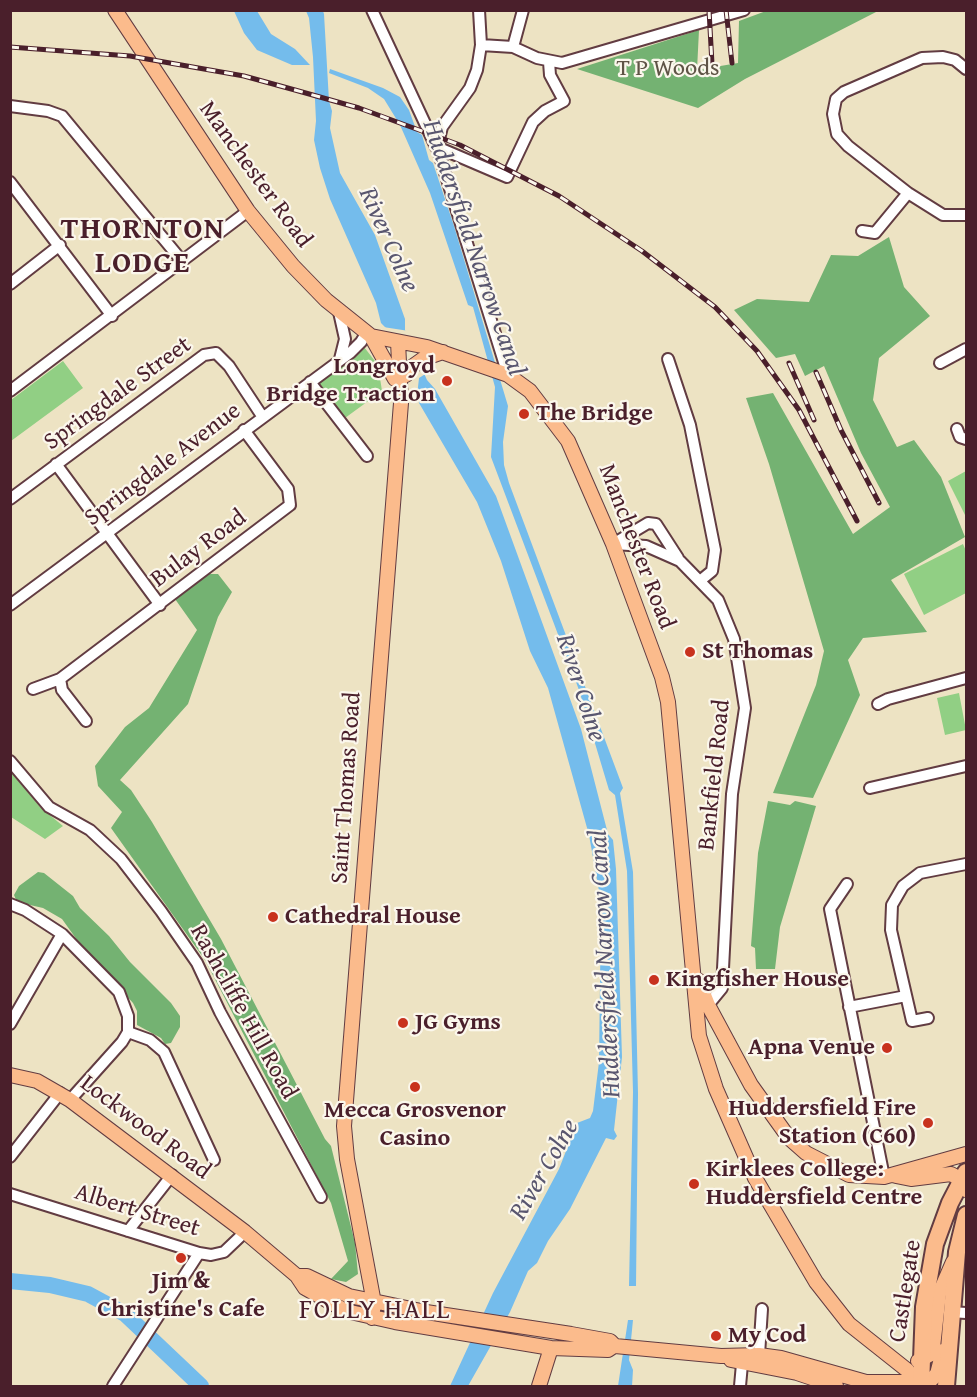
<!DOCTYPE html>
<style>
body{margin:0}
#map{position:relative;width:977px;height:1397px;overflow:hidden;background:#ede3c3;font-family:"Gentium Book Plus",serif}
canvas{display:block}
.frame{position:absolute;inset:0;border:12px solid #4a1f2b;pointer-events:none}
</style>
<div id="map">
<canvas width="977" height="1397"></canvas>
<div class="frame"></div>
</div>
<script>
const c = document.querySelector('canvas').getContext('2d');
c.lineJoin = 'round';
function fill(path, color) {
  c.fillStyle = color;
  c.fill(path, 'evenodd');
}
function shape(rows) {
  const path = new Path2D();
  for (const r of rows) {
    path.moveTo(r[0], r[1]);
    for (let i = 2; i < r.length; i += 2) path.lineTo(r[i], r[i + 1]);
  }
  return path;
}
function trace(path, color, width, dash) {
  c.strokeStyle = color;
  c.lineWidth = width;
  c.lineCap = dash ? 'butt' : 'round';
  c.setLineDash(dash || []);
  c.stroke(path);
}
function write(font, color, halo, rows, align = 'center') {
  c.font = font + ' "Gentium Book Plus",serif';
  c.lineWidth = 4.5;
  c.setLineDash([]);
  c.textBaseline = 'middle';
  c.strokeStyle = halo;
  c.fillStyle = color;
  for (const [text, x, y, turn = 0] of rows) {
    c.save();
    c.translate(x, y);
    c.rotate((+turn || 0) * Math.PI / 180);
    c.textAlign = isNaN(turn) ? turn : align;
    if (halo) c.strokeText(text, 0, 0);
    c.fillText(text, 0, 0);
    c.restore();
  }
}
fill(shape([
 [364,347,378,365,382,391,345,418,317,382],
 [63,361,83,388,11,441,11,400],
 [966,471,966,517,948,481],
 [963,544,966,551,966,593,924,615,904,574],
 [959,693,966,730,945,735,937,698],
 [10,771,40,807,63,826,45,839,11,817]
]), '#91cf84');
fill(shape([
 [766,11,878,11,745,79,698,108,577,69,699,30,697,70,738,63,739,21],
 [889,237,904,287,930,316,879,358,873,400,897,447,914,440,941,477,965,537,891,580,927,632,863,638,848,660,860,695,813,798,773,793,816,685,824,651,769,464,746,398,773,393,853,534,890,507,861,453,824,366,805,376,795,354,776,358,734,310,757,299,809,302,831,255,858,256],
 [209,574,218,574,232,592,218,617,188,704,120,780,131,790,152,822,221,939,325,1139,331,1146,355,1243,358,1274,346,1282,331,1279,348,1261,331,1203,205,960,111,828,122,812,98,786,95,766,125,727,149,708,197,630,175,599],
 [768,801,790,805,795,801,816,806,780,927,775,969,756,969,755,948,751,946,758,853],
 [38,872,44,873,73,896,80,908,109,936,130,962,171,1003,180,1016,180,1027,171,1043,165,1044,161,1038,137,1025,137,1011,133,1003,80,944,62,919,43,908,17,902,14,895,19,886]
]), '#74b272');
fill(shape([
 [234,11,257,11,271,34,295,49,310,65,292,65,257,50,244,33],
 [306,11,323,11,324,14,329,101,332,111,330,128,340,173,375,235,405,319,405,330,427,380,435,389,496,496,581,729,608,834,613,840,616,869,622,1057,614,1130,617,1136,614,1140,606,1138,570,1209,548,1241,537,1263,528,1271,510,1312,468,1386,450,1386,493,1293,559,1169,577,1123,590,1118,593,1111,599,1062,601,902,589,835,548,688,530,651,501,561,477,502,419,403,415,383,387,329,381,323,376,303,330,199,320,168,314,140,316,121,313,57,309,18],
 [330,69,383,88,400,97,409,110,417,132,422,135,429,160,433,163,454,226,508,406,503,442,504,465,509,483,623,788,620,793,633,872,638,1094,636,1286,629,1286,633,1092,627,871,615,795,609,790,579,690,491,457,495,387,473,307,468,305,430,193,400,125,384,99,368,88,329,73],
 [628,1320,633,1320,629,1360,633,1370,632,1386,618,1386]
]), '#74bcec');
fill(shape([
 [383,327,409,331,427,373,419,378,417,396,407,369]
]), '#ede3c3');
trace(shape([
 [10,1281,50,1285,88,1294,125,1314,201,1386]
]), '#74bcec', 16);
const minor = shape([
 [372,10,436,147],
 [479,10,481,45,477,70,470,88,442,127,437,147,508,375],
 [481,45,513,47,537,58,562,63,744,10],
 [513,47,523,10],
 [966,69,955,60,943,57,922,58,844,92,836,99,833,114,837,134,848,146,908,193,943,215,966,215],
 [10,106,48,111,62,116,182,261],
 [437,147,507,177,533,122,545,111,564,101,550,75,549,62],
 [10,182,112,316],
 [862,231,875,233,908,193],
 [10,284,60,245],
 [339,312,345,339,340,359],
 [668,359,690,425,715,550,712,571,701,580],
 [940,363,966,349],
 [310,382,367,456],
 [10,391,248,211],
 [957,429,960,437,966,439],
 [56,464,160,605],
 [10,499,204,355,216,353,229,366,262,416],
 [613,544,646,546,680,561,718,600,734,639,745,708,732,794,722,988,708,1005],
 [613,544,648,523,656,524,678,558],
 [10,605,350,353,361,342,366,334],
 [33,689,60,679],
 [878,704,888,699,966,678],
 [86,721,62,690,60,679,290,505,288,489,244,430],
 [10,761,49,807,90,830,121,859,161,911,197,963,220,1012,321,1197],
 [870,788,966,766],
 [847,884,830,909,884,1177],
 [10,904,25,910,62,934,119,992,128,1016,128,1032,150,1040,164,1052,214,1160],
 [849,1007,906,996],
 [928,1018,912,1021,891,930,892,905,903,886,920,873,966,864],
 [10,1024,62,934],
 [70,1100,122,1042,128,1032],
 [10,1157,60,1093],
 [10,1194,199,1253,211,1255,224,1252,245,1232],
 [128,1231,172,1175],
 [951,1312,966,1313],
 [759,1355,762,1309],
 [113,1386,199,1253],
 [740,1386,742,1364]
]);
const major = shape([
 [115,10,248,211,293,266,326,300,371,336,427,347,508,375,530,391,568,441,613,544,662,677,668,702,699,1036,716,1089,755,1178,816,1282,849,1324,907,1370,920,1386],
 [371,336,395,379],
 [406,375,409,369,423,359,443,352],
 [698,980,708,1005,751,1085,789,1138,806,1153,849,1175,884,1177,966,1154],
 [10,1075,37,1081,70,1100,245,1232,297,1276,305,1288,346,1311,395,1322,551,1348,608,1350,614,1346],
 [896,1176,911,1179,951,1174,962,1180,966,1190],
 [297,1276,307,1276,349,1296,426,1312,571,1334,610,1341,615,1346,721,1356,759,1355,781,1358,866,1382,902,1382,915,1386],
 [372,1318,374,1303,347,1159,344,1126,401,403,398,342],
 [731,1360,797,1373,836,1386],
 [918,1361,929,1355,933,1347,939,1294,953,1262],
 [539,1386,551,1348],
 [925,1386,937,1374,943,1351]
]);
const highway = shape([
 [921,1386,924,1307,935,1244,950,1203,966,1172],
 [946,1386,957,1252,966,1215]
]);
trace(minor, '#623c42', 14);
trace(major, '#623c42', 16);
trace(highway, '#623c42', 20);
trace(minor, '#fff', 10);
trace(major, '#fbbb8c', 14);
trace(highway, '#fbbb8c', 16);
const rail = shape([
 [709,10,712,64],
 [726,10,732,63],
 [10,47,130,56,244,76,295,90,359,108,460,145,559,196,642,251,715,307,757,351,799,410,857,521],
 [789,363,814,420],
 [816,372,841,430,879,503]
]);
trace(rail, '#4a1f2b', 5);
trace(rail, '#fbf7ec', 3, [9]);
for (const [x, y, r, color] of [
 [447,381,6,"#c8321e"],
 [524,414,6,"#c8321e"],
 [690,652,6,"#c8321e"],
 [273,917,6,"#c8321e"],
 [654,980,6,"#c8321e"],
 [403,1023,6,"#c8321e"],
 [887,1048,6,"#c8321e"],
 [415,1087,6,"#c8321e"],
 [928,1123,6,"#c8321e"],
 [694,1184,6,"#c8321e"],
 [181,1258,6,"#c8321e"],
 [716,1336,6,"#c8321e"]
]) {
  const dot = new Path2D();
  dot.arc(x, y, r, 0, 2 * Math.PI);
  c.fillStyle = color;
  c.fill(dot);
  trace(dot, '#fbf7ec', 2);
}
write('24px', '#5f5446', '#fbf7ec', [
 ["T P Woods",668,69]
]);
write('24px', '#4a1f2b', '#fbf7ec', [
 ["Manchester Road",255,175,54],
 ["Springdale Street",118,394,-36],
 ["Springdale Avenue",163,465,-37],
 ["Manchester Road",636,547,69],
 ["Bulay Road",199,549,-37],
 ["Bankfield Road",715,775,-84],
 ["Saint Thomas Road",347,788,-86],
 ["Rashcliffe Hill Road",243,1012,61],
 ["Lockwood Road",145,1128,37],
 ["Albert Street",137,1211,17],
 ["Castlegate",906,1291,-81]
]);
write('bold 24px', '#4a1f2b', '#fbf7ec', [
 ["Longroyd",435,367,"right"],
 ["Bridge Traction",435,395,"right"],
 ["The Bridge",536,414],
 ["St Thomas",702,652],
 ["Cathedral House",285,917],
 ["Kingfisher House",666,980],
 ["JG Gyms",415,1023],
 ["Apna Venue",875,1048,"right"],
 ["Huddersfield Fire",916,1109,"right"],
 ["Station (C60)",916,1137,"right"],
 ["Mecca Grosvenor",415,1111,"center"],
 ["Casino",415,1139,"center"],
 ["Kirklees College:",706,1170],
 ["Huddersfield Centre",706,1198],
 ["Jim &",181,1282,"center"],
 ["Christine's Cafe",181,1310,"center"],
 ["My Cod",728,1336]
], 'left');
write('italic 26px', '#59566f', '#fbf7ec', [
 ["River Colne",388,240,66],
 ["Huddersfield Narrow Canal",473,248,71],
 ["River Colne",580,688,72],
 ["Huddersfield Narrow Canal",606,964,-93],
 ["River Colne",545,1170,-60]
]);
c.letterSpacing = '1.5px';
write('27px', '#4a1f2b', '#fbf7ec', [
 ["FOLLY HALL",375,1311]
]);
c.letterSpacing = '0px';
c.letterSpacing = '1.5px';
write('bold 30px', '#4a1f2b', '#fbf7ec', [
 ["THORNTON",143,230],
 ["LODGE",143,264]
]);
c.letterSpacing = '0px';
</script>
